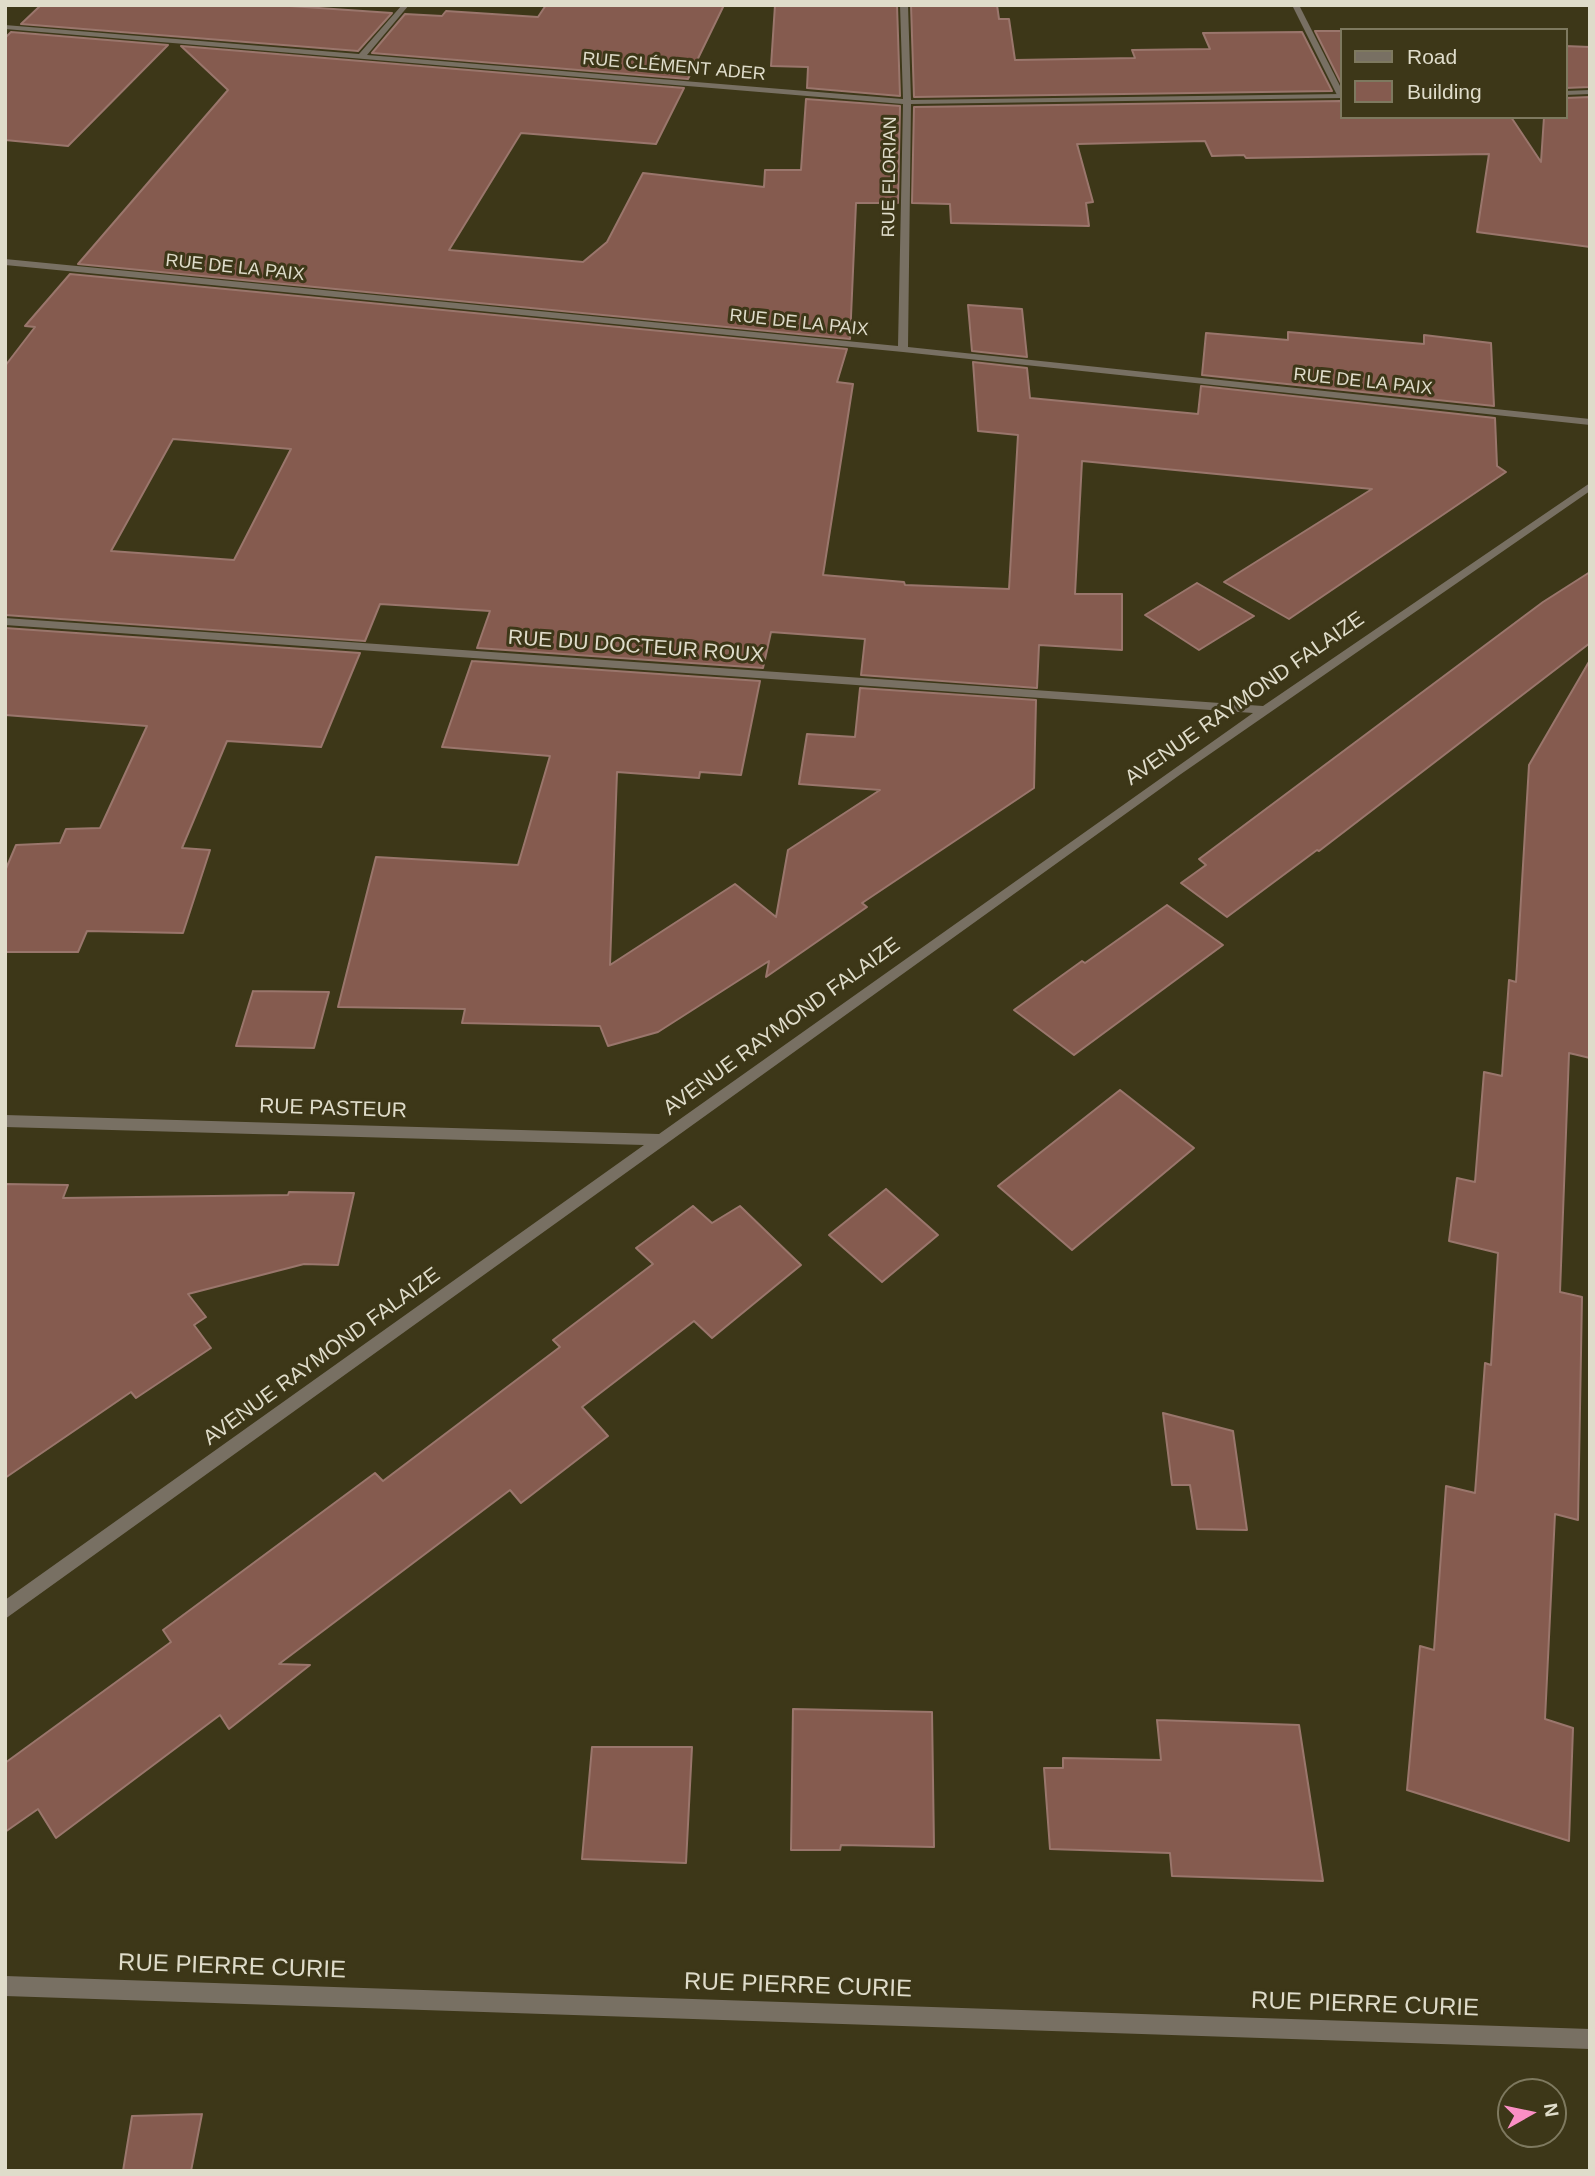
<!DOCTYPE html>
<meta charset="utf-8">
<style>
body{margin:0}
#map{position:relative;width:1595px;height:2176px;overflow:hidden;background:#3d3718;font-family:Helvetica,sans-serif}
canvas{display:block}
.frame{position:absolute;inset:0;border:7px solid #dfdcca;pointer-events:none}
.legend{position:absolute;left:1340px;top:28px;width:228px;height:91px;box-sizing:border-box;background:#3d3718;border:2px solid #7e795f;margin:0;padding:9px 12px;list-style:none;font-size:21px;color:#dfdcca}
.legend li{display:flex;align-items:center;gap:14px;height:35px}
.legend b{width:35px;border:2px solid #7e795f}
.north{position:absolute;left:1497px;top:2078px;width:70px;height:70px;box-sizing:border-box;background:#3d3718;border:2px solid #7e795f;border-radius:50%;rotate:81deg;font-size:19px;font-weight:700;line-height:28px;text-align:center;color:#dfdcca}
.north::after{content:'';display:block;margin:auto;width:24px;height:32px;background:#fb8fc5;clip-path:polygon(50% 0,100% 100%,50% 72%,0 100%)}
</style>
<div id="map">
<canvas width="1595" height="2176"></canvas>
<div class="frame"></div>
<ul class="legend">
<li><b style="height:9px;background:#787063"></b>Road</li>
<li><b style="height:19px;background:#855b4f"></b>Building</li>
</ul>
<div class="north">N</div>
</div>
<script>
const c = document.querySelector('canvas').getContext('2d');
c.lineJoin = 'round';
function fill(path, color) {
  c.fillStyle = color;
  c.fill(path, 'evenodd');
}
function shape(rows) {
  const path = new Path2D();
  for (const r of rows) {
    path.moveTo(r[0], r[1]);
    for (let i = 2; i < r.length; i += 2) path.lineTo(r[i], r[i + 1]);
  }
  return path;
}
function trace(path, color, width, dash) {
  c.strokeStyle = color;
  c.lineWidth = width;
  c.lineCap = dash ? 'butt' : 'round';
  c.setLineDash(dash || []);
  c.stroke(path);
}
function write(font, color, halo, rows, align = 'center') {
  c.font = font + ' Helvetica,sans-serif';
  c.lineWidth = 6;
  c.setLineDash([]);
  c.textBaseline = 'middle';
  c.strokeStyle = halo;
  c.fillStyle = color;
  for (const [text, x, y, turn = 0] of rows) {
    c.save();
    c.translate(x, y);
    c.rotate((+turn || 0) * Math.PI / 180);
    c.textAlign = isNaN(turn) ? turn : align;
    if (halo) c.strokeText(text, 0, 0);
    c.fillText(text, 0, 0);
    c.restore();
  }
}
const building = shape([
 [41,5,275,5,392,13,358,51,21,24,41,5],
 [546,5,724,5,688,79,372,53,405,14,442,16,446,11,538,17,546,5],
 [775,5,897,5,900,96,807,88,808,67,771,66,775,5],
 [911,5,997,5,999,19,1009,19,1015,60,1135,58,1132,50,1210,49,1203,33,1302,32,1332,91,914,97,911,5],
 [1315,31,1341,31,1341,83,1315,31],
 [11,32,168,45,68,146,5,140,5,38,11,32],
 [181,46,684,88,656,144,521,133,449,250,583,262,607,242,643,173,764,187,765,170,801,170,806,99,900,106,898,203,856,203,850,339,78,264,228,90,181,46],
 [1565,46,1590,47,1590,87,1565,88,1565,46],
 [1590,97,1590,247,1477,232,1489,154,1246,158,1244,155,1212,156,1205,141,1077,144,1093,202,1086,203,1089,226,951,223,950,204,912,203,914,107,1341,101,1341,117,1511,117,1541,162,1544,117,1565,117,1565,98,1590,97],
 [70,274,847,349,837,382,853,384,823,575,904,582,905,585,1009,589,1018,435,978,431,973,362,1027,368,1030,398,1198,414,1201,386,1495,418,1497,466,1506,472,1289,619,1224,582,1372,489,1082,461,1075,594,1122,594,1122,650,1039,645,1037,688,861,675,865,639,771,632,763,668,477,648,490,611,380,604,365,641,5,615,5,366,35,327,25,326,70,274],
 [173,439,291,449,234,560,111,551,173,439],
 [968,305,1022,309,1027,357,972,351,968,305],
 [1288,332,1424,344,1424,335,1491,343,1494,406,1202,375,1206,333,1288,340,1288,332],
 [1590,572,1590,643,1319,851,1317,850,1227,917,1181,883,1206,865,1199,859,1543,602,1590,572],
 [1197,583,1254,616,1199,650,1145,615,1197,583],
 [5,628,360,653,321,747,227,741,182,848,210,850,183,933,87,931,78,952,5,952,5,871,16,845,60,843,66,829,100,828,147,726,5,715,5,628],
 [1590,660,1590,1058,1569,1053,1560,1292,1582,1297,1578,1520,1555,1514,1545,1719,1573,1728,1569,1841,1407,1790,1420,1646,1434,1650,1446,1486,1475,1493,1485,1363,1491,1365,1498,1253,1449,1241,1457,1178,1475,1182,1484,1072,1502,1076,1509,980,1516,982,1529,765,1590,660],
 [472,661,760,681,741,775,700,772,699,778,617,772,610,965,735,884,776,917,788,850,880,790,799,784,807,734,855,737,860,688,1036,700,1034,788,862,903,867,907,766,977,769,961,658,1032,608,1046,600,1026,462,1023,465,1009,338,1007,376,857,518,865,550,756,442,747,472,661],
 [1167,905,1223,945,1074,1055,1014,1010,1082,961,1085,963,1167,905],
 [253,991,329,992,314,1048,236,1046,253,991],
 [1120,1090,1194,1148,1072,1250,998,1186,1120,1090],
 [5,1184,68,1185,63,1198,288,1195,289,1192,354,1193,338,1265,304,1264,188,1294,206,1317,194,1325,211,1348,136,1398,131,1392,5,1478,5,1184],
 [886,1189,938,1235,882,1282,829,1235,886,1189],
 [693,1206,712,1223,740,1206,801,1265,712,1338,694,1321,582,1407,608,1436,521,1503,510,1490,279,1664,310,1665,229,1729,220,1715,56,1838,38,1809,5,1832,5,1763,171,1642,163,1630,375,1473,383,1481,560,1347,553,1340,653,1264,636,1248,693,1206],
 [1163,1413,1233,1431,1247,1530,1197,1529,1190,1485,1172,1485,1163,1413],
 [793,1709,932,1712,934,1847,841,1845,840,1850,791,1850,793,1709],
 [1157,1720,1299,1725,1323,1881,1172,1876,1170,1853,1050,1849,1044,1768,1063,1768,1063,1758,1161,1760,1157,1720],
 [592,1747,692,1747,686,1863,582,1859,592,1747],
 [202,2114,191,2171,123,2171,132,2116,202,2114]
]);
fill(building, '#855b4f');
trace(building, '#9a766c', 2);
fill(shape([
 [1292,5,1299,5,1341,88,1341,97,1337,95,1292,5]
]), '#787063');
fill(shape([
 [402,5,409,5,367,55,903,99,900,5,908,5,911,100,1341,94,1341,98,911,104,908,347,1590,419,1590,425,903,352,5,265,5,259,898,346,903,104,5,29,5,25,359,54,402,5],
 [1590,90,1590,94,1565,95,1565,91,1590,90],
 [1590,483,1590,491,1181,774,5,1619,5,1600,644,1145,5,1127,5,1115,659,1134,1253,713,5,625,5,618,1263,706,1590,483],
 [5,1976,1590,2029,1590,2049,5,1996,5,1976]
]), '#787063');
write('18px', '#dfdcca', '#3d3718', [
 ["RUE CLÉMENT ADER",674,67,5],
 ["RUE FLORIAN",890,177,-89],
 ["RUE DE LA PAIX",235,268,6],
 ["RUE DE LA PAIX",799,323,6],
 ["RUE DE LA PAIX",1363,382,6]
]);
write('21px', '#dfdcca', '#3d3718', [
 ["RUE DU DOCTEUR ROUX",636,647,4],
 ["AVENUE RAYMOND FALAIZE",1245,699,-35],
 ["AVENUE RAYMOND FALAIZE",782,1027,-36],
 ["RUE PASTEUR",333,1109,2],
 ["AVENUE RAYMOND FALAIZE",322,1357,-36]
]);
write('24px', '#dfdcca', '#3d3718', [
 ["RUE PIERRE CURIE",232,1967,2],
 ["RUE PIERRE CURIE",798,1986,2],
 ["RUE PIERRE CURIE",1365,2005,2]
]);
</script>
